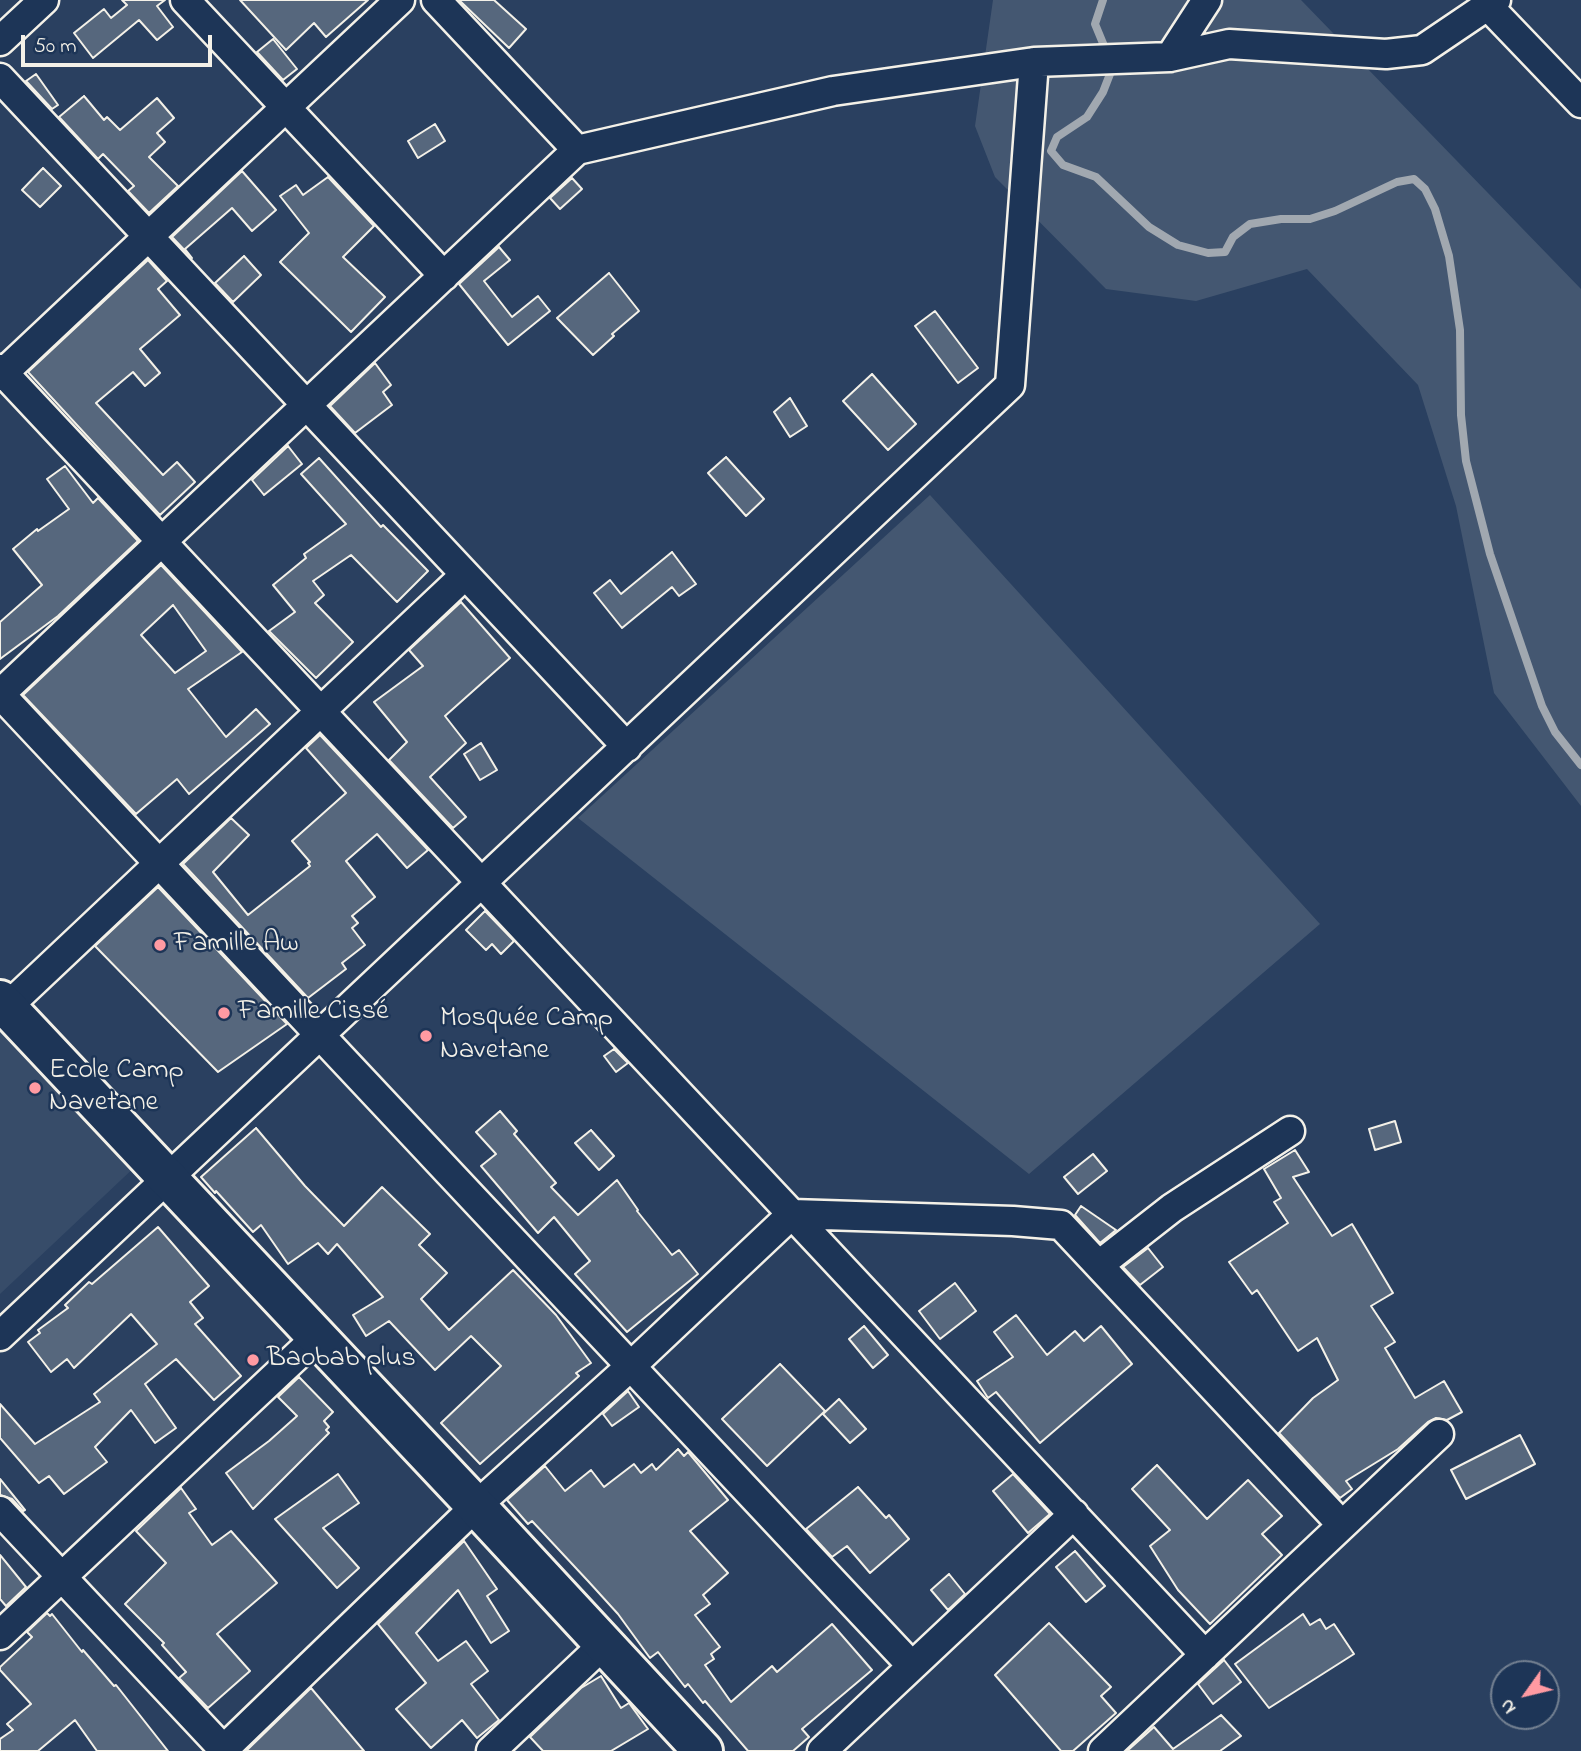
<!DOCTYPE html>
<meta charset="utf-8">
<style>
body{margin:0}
#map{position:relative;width:1581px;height:1751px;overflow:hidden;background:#2a4060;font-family:"Indie Flower",sans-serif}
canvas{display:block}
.north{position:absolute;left:1490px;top:1660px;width:70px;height:70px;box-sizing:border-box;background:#1d3557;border:2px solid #738091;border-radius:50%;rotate:236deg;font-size:19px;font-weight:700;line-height:28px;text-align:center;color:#f4f1e8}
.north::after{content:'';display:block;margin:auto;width:24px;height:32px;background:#ff9aa2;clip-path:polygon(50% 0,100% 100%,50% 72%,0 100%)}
.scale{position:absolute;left:21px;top:35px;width:191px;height:32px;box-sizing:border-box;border:4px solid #f4f1e8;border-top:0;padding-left:9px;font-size:21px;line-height:24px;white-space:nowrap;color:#f4f1e8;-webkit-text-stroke:5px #1d3557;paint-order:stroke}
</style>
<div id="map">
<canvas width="1581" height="1751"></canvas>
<div class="north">N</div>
<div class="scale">50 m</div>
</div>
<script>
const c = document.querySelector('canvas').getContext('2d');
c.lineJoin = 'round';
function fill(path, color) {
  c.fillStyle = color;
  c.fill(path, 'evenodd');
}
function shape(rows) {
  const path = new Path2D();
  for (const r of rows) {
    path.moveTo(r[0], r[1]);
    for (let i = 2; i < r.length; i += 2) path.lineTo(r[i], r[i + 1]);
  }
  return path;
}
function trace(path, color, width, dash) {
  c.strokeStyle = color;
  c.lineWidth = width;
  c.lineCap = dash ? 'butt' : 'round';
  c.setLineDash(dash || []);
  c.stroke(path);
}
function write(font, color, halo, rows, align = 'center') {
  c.font = font + ' "Indie Flower",sans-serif';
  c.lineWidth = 5;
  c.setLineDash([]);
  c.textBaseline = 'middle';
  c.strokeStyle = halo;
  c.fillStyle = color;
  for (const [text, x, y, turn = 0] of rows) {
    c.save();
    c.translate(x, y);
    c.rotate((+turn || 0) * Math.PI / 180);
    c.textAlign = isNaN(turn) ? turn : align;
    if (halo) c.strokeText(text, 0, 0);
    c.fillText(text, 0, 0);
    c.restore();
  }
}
fill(shape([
 [0,1013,139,1163,0,1294]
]), '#374c69');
fill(shape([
 [993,0,1301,0,1581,289,1581,806,1494,693,1456,506,1418,385,1307,269,1196,301,1106,289,995,177,975,126],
 [930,495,1320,924,1029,1174,578,818]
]), '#445771');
trace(shape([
 [1103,0,1095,24,1107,53],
 [1110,65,1110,74,1103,92,1087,117,1057,137,1051,151,1063,165,1096,177,1149,227,1178,245,1208,253,1225,252,1233,237,1250,224,1281,219,1310,219,1335,211,1397,182,1414,179,1425,189,1435,209,1449,256,1460,330,1461,415,1466,461,1490,554,1542,706,1555,732,1581,765]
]), '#a1a8b0', 8);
const building = shape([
 [122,0,165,0,157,6,173,27,157,40,139,20,93,58,74,33,104,9,111,18,127,5,122,0],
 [240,0,368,0,326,37,314,23,286,50,240,0],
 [459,0,494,0,526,29,509,48,459,0],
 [273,39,297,69,283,80,257,52,273,39],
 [36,74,58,105,52,109,26,81,36,74],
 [84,96,104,120,107,117,120,130,157,98,174,118,157,133,165,142,149,157,178,186,149,213,128,191,134,186,103,154,98,159,59,117,84,96],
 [435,124,445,141,418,158,408,141,435,124],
 [43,168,61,186,40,207,22,190,43,168],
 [242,171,276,210,252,231,232,208,185,249,192,258,172,237,242,171],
 [328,177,374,226,343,257,385,297,351,332,280,262,309,233,280,196,296,185,303,195,328,177],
 [572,178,582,189,560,209,550,198,572,178],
 [499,247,510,260,484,281,512,317,538,296,550,311,508,345,459,284,499,247],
 [244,256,261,275,233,302,215,283,244,256],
 [148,260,167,281,158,289,180,315,140,349,160,373,145,386,133,372,96,403,163,475,177,462,195,482,160,515,28,372,148,260],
 [609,273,639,311,612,334,614,336,593,355,557,318,609,273],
 [935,311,978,368,958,383,915,326,935,311],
 [375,363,391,385,383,392,392,405,355,433,330,406,375,363],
 [872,374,916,424,888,450,843,401,872,374],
 [790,398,807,426,790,437,774,412,790,398],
 [288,446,302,464,264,495,252,480,288,446],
 [726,457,764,499,746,516,708,473,726,457],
 [319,458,381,527,383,525,428,571,397,602,351,555,313,581,324,595,315,603,353,642,316,678,269,631,295,612,273,585,306,558,304,554,346,524,301,474,319,458],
 [65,466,93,503,98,498,138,541,58,616,0,659,0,622,42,585,13,549,37,529,38,531,69,509,47,479,65,466],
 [672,552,696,584,679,596,672,587,622,628,594,593,610,580,621,594,672,552],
 [161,565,242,652,188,689,226,737,256,709,270,724,189,794,177,779,136,814,23,695,161,565],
 [173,605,206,651,175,673,141,635,173,605],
 [461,602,510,658,445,716,466,743,430,777,466,817,453,828,389,760,407,742,374,702,423,666,409,650,461,602],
 [320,735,428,850,407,868,377,834,346,861,375,897,352,916,358,923,352,928,365,945,342,963,346,969,308,998,183,864,231,818,249,835,213,872,248,915,310,866,308,863,310,862,292,841,346,793,306,748,320,735],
 [481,743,497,770,480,780,464,754,481,743],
 [158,887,287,1024,218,1072,95,946,158,887],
 [485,911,514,941,501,954,492,944,486,950,466,930,485,911],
 [614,1049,628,1063,616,1072,604,1056,614,1049],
 [500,1111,517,1131,514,1134,556,1183,551,1187,578,1215,617,1180,638,1210,637,1211,672,1255,679,1250,698,1274,627,1332,575,1274,590,1261,554,1217,538,1233,481,1166,496,1154,476,1132,500,1111],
 [1395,1121,1401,1142,1375,1150,1369,1129,1395,1121],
 [256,1128,305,1186,344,1226,382,1187,430,1234,419,1245,447,1273,421,1299,449,1330,513,1270,556,1315,591,1363,576,1373,579,1376,480,1464,441,1423,501,1366,471,1336,435,1370,389,1321,366,1336,353,1315,383,1297,337,1244,328,1254,318,1243,288,1264,261,1225,253,1232,216,1191,215,1193,201,1177,256,1128],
 [591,1130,614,1156,599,1170,575,1143,591,1130],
 [1295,1150,1309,1172,1293,1177,1332,1236,1352,1224,1393,1293,1371,1306,1395,1342,1385,1348,1415,1398,1444,1381,1462,1412,1447,1420,1436,1418,1428,1422,1398,1449,1346,1481,1352,1489,1340,1498,1279,1433,1313,1398,1338,1380,1317,1338,1298,1351,1257,1290,1252,1294,1229,1262,1288,1223,1274,1202,1281,1198,1264,1169,1295,1150],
 [1093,1154,1107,1171,1078,1194,1064,1177,1093,1154],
 [1081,1206,1116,1230,1100,1243,1075,1215,1081,1206],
 [158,1227,209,1286,190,1302,203,1318,195,1324,241,1376,214,1400,176,1359,145,1384,176,1428,155,1443,131,1410,95,1447,107,1462,64,1494,49,1476,39,1483,0,1438,0,1404,35,1444,100,1402,94,1394,157,1344,131,1314,74,1368,67,1359,51,1372,28,1342,40,1333,38,1330,68,1308,65,1305,89,1282,92,1284,158,1227],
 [1148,1248,1163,1267,1140,1285,1123,1267,1148,1248],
 [955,1283,976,1311,940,1339,919,1311,955,1283],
 [1016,1315,1047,1355,1075,1331,1084,1341,1101,1326,1132,1364,1040,1443,996,1392,988,1398,977,1381,1013,1357,994,1332,1016,1315],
 [864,1326,888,1355,873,1368,849,1339,864,1326],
 [780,1364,825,1411,767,1466,722,1419,780,1364],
 [299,1377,333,1412,324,1421,329,1427,326,1430,329,1433,253,1509,226,1473,269,1441,297,1416,278,1397,299,1377],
 [628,1391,639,1407,612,1426,603,1414,628,1391],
 [839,1399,866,1429,850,1443,823,1414,839,1399],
 [1520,1435,1535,1464,1466,1499,1451,1470,1520,1435],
 [678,1449,684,1456,688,1452,728,1500,690,1531,728,1573,703,1595,710,1604,695,1615,720,1647,711,1654,714,1659,705,1665,731,1702,772,1666,777,1672,832,1624,872,1670,802,1729,809,1737,793,1751,748,1751,705,1701,703,1703,688,1684,685,1687,658,1652,650,1658,618,1614,588,1581,532,1521,528,1524,507,1500,545,1466,565,1491,591,1470,604,1487,634,1464,641,1473,652,1464,656,1470,678,1449],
 [1157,1465,1207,1519,1248,1480,1282,1516,1262,1534,1282,1555,1210,1624,1178,1590,1150,1546,1170,1530,1132,1489,1157,1465],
 [338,1474,359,1503,323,1528,359,1568,337,1588,275,1519,338,1474],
 [1013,1474,1050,1514,1028,1533,993,1491,1013,1474],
 [0,1479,25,1510,23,1511,12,1499,0,1495,0,1479],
 [858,1487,886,1518,889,1515,909,1539,870,1573,847,1546,832,1557,806,1529,858,1487],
 [181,1488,196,1509,189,1513,212,1545,231,1531,277,1583,217,1634,250,1671,208,1708,179,1678,186,1672,162,1645,164,1643,125,1604,166,1563,136,1531,181,1488],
 [464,1541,497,1589,487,1596,509,1631,491,1643,458,1590,416,1633,438,1661,466,1641,488,1671,471,1684,499,1720,477,1738,462,1720,431,1748,396,1709,426,1683,378,1624,464,1541],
 [1075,1551,1105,1586,1086,1602,1056,1567,1075,1551],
 [0,1555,26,1587,6,1606,0,1599,0,1555],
 [949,1574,965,1594,948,1610,931,1590,949,1574],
 [47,1613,50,1616,52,1614,82,1652,83,1650,114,1686,116,1685,168,1751,97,1751,75,1720,38,1751,0,1751,0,1739,13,1730,7,1724,31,1704,0,1670,0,1667,32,1637,27,1632,47,1613],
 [1303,1614,1310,1625,1320,1619,1326,1629,1334,1624,1354,1654,1269,1708,1235,1664,1303,1614],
 [1049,1623,1111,1687,1101,1696,1116,1713,1073,1751,1061,1751,995,1675,1049,1623],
 [1224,1660,1241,1682,1213,1704,1198,1684,1224,1660],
 [601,1676,621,1708,629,1703,648,1729,611,1751,543,1751,530,1737,581,1688,601,1676],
 [311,1688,364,1751,246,1751,311,1688],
 [1221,1715,1241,1736,1220,1751,1127,1751,1154,1727,1173,1749,1221,1715]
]);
fill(building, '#56677d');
trace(building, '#f4f1e8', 2);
const street = shape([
 [185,0,444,276],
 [436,0,577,150],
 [1489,7,1581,103],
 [0,41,44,0],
 [1170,57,1207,0],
 [0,78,627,747],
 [0,369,1205,1655],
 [0,376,400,0],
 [0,694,577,150,833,91,1034,62,1170,57,1229,44,1386,54,1422,50,1496,0],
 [0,694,912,1666],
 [7,1007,465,575],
 [1099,1265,1172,1208,1290,1131],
 [0,1336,1010,385,1034,62],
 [0,1511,225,1751],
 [0,1635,317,1337],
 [222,1751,476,1506,631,1366,792,1214,1013,1221,1061,1225,1342,1525],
 [491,1751,604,1644],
 [822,1751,1074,1514],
 [1103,1751,1439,1434]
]);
const secondary = shape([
 [0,1000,476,1506,703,1751]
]);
trace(street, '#f4f1e8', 33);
trace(secondary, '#f4f1e8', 44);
trace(street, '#1d3557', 28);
trace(secondary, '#1d3557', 38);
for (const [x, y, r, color] of [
 [160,945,7,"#ff9aa2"],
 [224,1013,7,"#ff9aa2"],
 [426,1036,7,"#ff9aa2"],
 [35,1088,7,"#ff9aa2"],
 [253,1360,7,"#ff9aa2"]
]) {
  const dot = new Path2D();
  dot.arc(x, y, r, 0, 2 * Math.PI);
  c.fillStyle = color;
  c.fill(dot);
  trace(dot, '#1d3557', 2.5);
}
write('28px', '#f4f1e8', '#1d3557', [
 ["Famille Aw",174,945],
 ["Famille Cissé",238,1013],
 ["Mosquée Camp",440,1020],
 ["Navetane",440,1052],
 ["Ecole Camp",49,1072],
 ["Navetane",49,1104],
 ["Baobab plus",267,1360]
], 'left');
</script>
